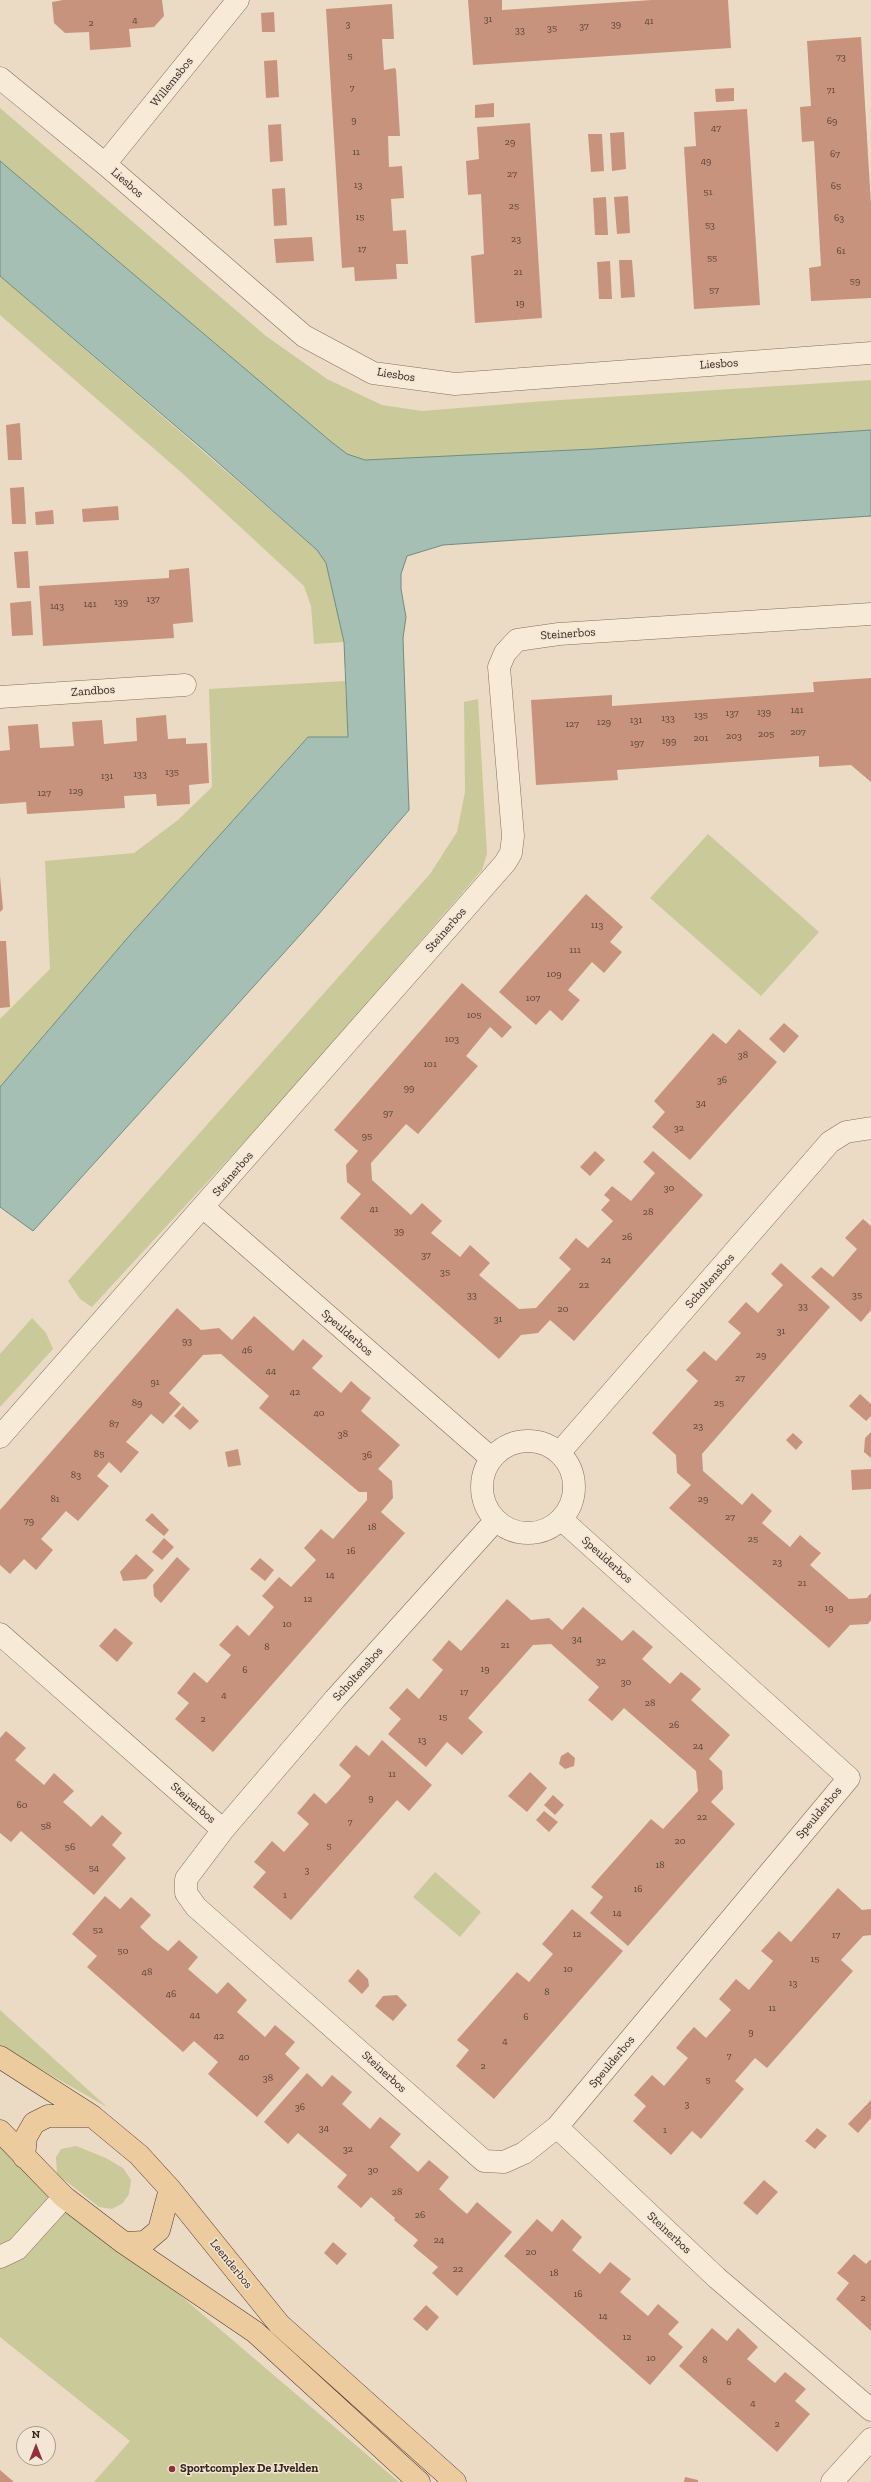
<!DOCTYPE html>
<style>
body{margin:0}
#map{position:relative;width:871px;height:2482px;overflow:hidden;background:#ebdbc5;font-family:"Zilla Slab",serif}
canvas{display:block}
.north{position:absolute;left:16px;top:2426px;width:40px;height:40px;box-sizing:border-box;background:#f3e6d4;border:1px solid #a79a8c;border-radius:50%;rotate:0deg;font-size:11px;font-weight:700;line-height:16px;text-align:center;color:#36271f}
.north::after{content:'';display:block;margin:auto;width:14px;height:18px;background:#91303c;clip-path:polygon(50% 0,100% 100%,50% 72%,0 100%)}
</style>
<div id="map">
<canvas width="871" height="2482"></canvas>
<div class="north">N</div>
</div>
<script>
const c = document.querySelector('canvas').getContext('2d');
c.lineJoin = 'round';
function fill(path, color) {
  c.fillStyle = color;
  c.fill(path, 'evenodd');
}
function shape(rows) {
  const path = new Path2D();
  for (const r of rows) {
    if (r.length === 3) {
      path.moveTo(r[0] + r[2], r[1]);
      path.arc(r[0], r[1], r[2], 0, 2 * Math.PI);
      continue;
    }
    path.moveTo(r[0], r[1]);
    for (let i = 2; i < r.length; i += 2) path.lineTo(r[i], r[i + 1]);
  }
  return path;
}
function trace(path, color, width, dash) {
  c.strokeStyle = color;
  c.lineWidth = width;
  c.lineCap = dash ? 'butt' : 'round';
  c.setLineDash(dash || []);
  c.stroke(path);
}
function write(font, color, halo, rows, align = 'center') {
  c.font = font + ' "Zilla Slab",serif';
  c.lineWidth = 3;
  c.setLineDash([]);
  c.textBaseline = 'middle';
  c.strokeStyle = halo;
  c.fillStyle = color;
  for (const [text, x, y, turn = 0] of rows) {
    c.save();
    c.translate(x, y);
    c.rotate((+turn || 0) * Math.PI / 180);
    c.textAlign = isNaN(turn) ? turn : align;
    if (halo) c.strokeText(text, 0, 0);
    c.fillText(text, 0, 0);
    c.restore();
  }
}
fill(shape([
 [0,108,266,336,327,379,382,405,422,411,545,401,871,380,871,430,594,449,365,460,347,454,329,440,0,161],
 [0,276,317,550,326,563,344,642,314,644,311,606,304,586,182,473,0,315],
 [345,681,348,737,308,737,130,935,0,1087,0,1019,50,969,45,861,134,853,178,820,212,787,209,689],
 [478,699,487,854,482,870,280,1103,92,1307,80,1299,68,1281,430,874,457,832,465,792,464,702],
 [708,834,819,932,761,996,650,898],
 [32,1318,46,1333,53,1349,0,1407,0,1354],
 [435,1872,481,1912,460,1937,413,1897],
 [0,2010,107,2107,0,2046],
 [0,2140,45,2180,399,2482,94,2482,130,2441,0,2337],
 [76,2146,106,2158,123,2168,131,2180,129,2194,123,2203,112,2209,99,2207,57,2174,56,2157,61,2149]
]), '#c9c999');
const water = shape([
 [0,161,329,440,347,454,365,460,594,449,871,430,871,516,443,545,407,556,401,574,401,589,406,617,403,638,409,810,318,915,33,1231,0,1207,0,1087,130,935,308,737,348,737,344,642,326,563,317,550,206,452,0,276,0,161]
]);
fill(water, '#a6bfb5');
trace(water, '#6d8d81', 1);
fill(shape([
 [63,0,162,0,164,16,154,27,129,29,131,47,90,50,89,32,65,33,54,23,52,2],
 [468,0,502,0,502,10,652,0,728,0,731,48,473,65],
 [392,4,394,39,382,39,384,70,395,68,396,70,400,136,388,136,389,167,402,166,404,198,391,199,393,231,406,230,408,264,396,264,397,279,355,281,354,267,342,268,326,9],
 [274,12,275,32,262,32,261,13],
 [861,37,871,205,871,298,811,301,809,268,821,266,814,141,802,142,800,107,811,106,807,41],
 [277,60,279,97,266,98,264,61],
 [734,88,734,101,716,102,715,89],
 [494,103,494,117,475,118,475,105],
 [747,109,760,305,694,309,684,147,696,146,694,112],
 [530,123,542,318,475,323,471,256,484,254,481,194,468,195,466,161,479,159,477,127],
 [281,124,283,161,270,162,268,125],
 [624,132,626,169,612,171,610,133],
 [588,134,602,134,604,171,591,172],
 [285,188,287,225,274,226,272,189],
 [628,196,630,233,617,234,614,197],
 [606,197,608,235,595,235,593,198],
 [312,237,314,261,276,263,274,239],
 [619,260,632,260,635,297,621,298],
 [610,261,612,299,599,299,597,262],
 [20,423,22,460,8,460,6,425],
 [24,487,26,524,12,524,10,488],
 [118,506,119,520,83,522,82,509],
 [53,510,54,524,36,525,35,512],
 [28,551,30,588,17,588,14,552],
 [189,568,193,622,173,624,174,638,43,646,39,586,169,578,169,570],
 [31,601,33,635,12,636,10,603],
 [871,678,871,782,851,765,819,767,819,756,617,770,618,780,536,785,531,700,612,695,612,706,814,692,813,682],
 [166,715,168,739,186,738,186,744,207,743,209,783,189,785,190,804,157,806,156,794,124,796,125,808,27,814,26,802,0,804,0,751,10,750,8,726,38,724,40,748,74,746,72,722,102,720,104,744,137,741,136,718],
 [0,876,3,909,0,912],
 [586,894,623,927,610,942,622,952,604,973,592,962,568,990,580,1000,562,1021,550,1010,536,1025,499,992],
 [0,941,6,941,10,1007,0,1008],
 [462,983,512,1027,502,1038,490,1027,466,1056,478,1066,418,1134,406,1124,371,1163,372,1180,411,1215,422,1203,442,1221,431,1233,460,1257,470,1245,490,1263,479,1275,519,1309,536,1308,571,1269,559,1258,576,1238,588,1248,613,1221,601,1210,610,1200,604,1195,612,1186,631,1201,655,1173,643,1162,653,1151,703,1195,574,1341,550,1320,538,1333,521,1335,499,1359,340,1218,361,1194,347,1182,346,1165,358,1151,334,1130],
 [784,1023,799,1036,784,1053,769,1039],
 [739,1029,777,1062,690,1160,652,1127,665,1112,654,1101,713,1033,726,1044],
 [595,1151,605,1160,590,1176,580,1167],
 [863,1219,871,1226,871,1310,861,1322,811,1277,821,1267,833,1277,857,1249,845,1238],
 [781,1263,830,1307,702,1454,703,1471,742,1505,752,1493,772,1511,762,1523,790,1547,800,1535,810,1544,821,1553,810,1565,849,1599,867,1598,871,1593,871,1620,868,1624,850,1625,829,1648,669,1508,691,1485,677,1473,676,1455,652,1433,698,1381,686,1370,704,1351,716,1361,741,1333,728,1322,746,1302,758,1313,783,1285,771,1274],
 [177,1308,201,1330,219,1328,232,1340,254,1316,293,1351,303,1339,323,1356,312,1368,341,1393,351,1381,361,1390,371,1398,361,1411,400,1445,378,1469,392,1481,393,1498,381,1512,405,1533,213,1752,175,1719,189,1703,177,1693,194,1672,207,1683,231,1655,219,1645,237,1625,249,1636,274,1607,262,1596,279,1577,291,1587,316,1560,304,1548,321,1529,333,1539,367,1500,367,1492,359,1492,259,1408,269,1396,221,1354,203,1355,169,1393,181,1404,163,1424,151,1414,126,1442,139,1452,121,1473,109,1462,97,1476,109,1486,78,1521,66,1511,41,1539,53,1550,36,1570,24,1559,10,1574,0,1565,0,1510],
 [860,1394,871,1404,871,1416,866,1421,849,1406],
 [183,1406,199,1421,190,1430,174,1416],
 [871,1432,871,1458,864,1452,865,1438],
 [793,1433,803,1442,796,1450,786,1440],
 [238,1449,241,1465,228,1467,225,1452],
 [871,1469,871,1489,852,1490,851,1470],
 [152,1513,169,1530,164,1536,145,1520],
 [164,1538,174,1547,162,1560,152,1552],
 [136,1554,154,1570,146,1579,123,1581,120,1572],
 [177,1557,190,1569,161,1603,154,1596,153,1585],
 [260,1558,274,1570,265,1581,250,1569],
 [507,1599,531,1620,549,1618,562,1630,583,1607,622,1641,633,1630,653,1647,642,1659,670,1684,681,1672,691,1680,701,1689,691,1700,730,1735,709,1759,722,1771,723,1789,711,1802,735,1824,628,1946,590,1913,603,1897,591,1887,651,1819,663,1829,698,1791,696,1771,624,1708,612,1721,588,1700,599,1687,551,1644,533,1645,468,1718,483,1732,462,1755,447,1742,426,1767,388,1734,401,1719,389,1708,407,1688,419,1699,443,1670,432,1660,449,1640,461,1651],
 [115,1628,133,1643,117,1662,99,1646],
 [6,1731,26,1748,15,1760,44,1785,54,1773,74,1791,63,1802,78,1815,91,1827,102,1815,122,1833,112,1845,126,1858,94,1895,21,1831,11,1842,0,1833,0,1738],
 [382,1740,432,1785,409,1811,397,1800,291,1920,253,1887,266,1872,254,1862,272,1841,284,1852,309,1824,297,1813,314,1793,326,1804,339,1790,351,1776,339,1765,356,1745,369,1756],
 [568,1752,575,1758,574,1766,565,1769,559,1764,561,1756],
 [530,1772,547,1788,527,1812,508,1796],
 [553,1795,564,1805,555,1815,544,1805],
 [544,1811,558,1822,549,1832,536,1820],
 [838,1888,862,1910,871,1909,871,1935,863,1936,841,1960,853,1971,767,2068,755,2058,735,2081,744,2089,701,2139,692,2131,671,2155,633,2121,646,2106,634,2095,652,2075,664,2086,688,2058,676,2048,685,2037,694,2027,706,2038,731,2010,719,1999,736,1979,749,1990,773,1961,761,1951,779,1931,791,1942],
 [105,1896,120,1909,131,1897,151,1915,140,1927,154,1940,168,1951,179,1940,198,1957,188,1969,217,1994,228,1982,247,2000,237,2012,265,2037,275,2025,295,2042,285,2054,300,2068,257,2117,208,2074,218,2062,194,2041,183,2052,87,1967,97,1956,72,1934],
 [572,1909,623,1951,494,2099,456,2066,469,2050,457,2040,517,1972,529,1982,553,1954,542,1944],
 [358,1969,368,1979,369,1986,362,1994,348,1981],
 [397,1995,407,2005,393,2021,375,2006,383,1996],
 [307,2073,322,2087,332,2075,352,2092,342,2104,370,2129,380,2117,401,2134,390,2147,418,2172,429,2160,449,2177,439,2189,452,2201,467,2214,477,2202,512,2232,457,2296,432,2273,438,2267,413,2246,418,2240,394,2220,395,2218,371,2197,361,2208,337,2187,347,2175,298,2133,288,2144,264,2122],
 [871,2100,871,2118,858,2133,848,2124],
 [817,2128,827,2136,815,2149,805,2141],
 [764,2180,778,2192,757,2215,743,2203],
 [537,2219,552,2232,562,2219,582,2237,572,2250,600,2274,610,2262,631,2279,620,2292,648,2316,658,2304,679,2322,668,2334,683,2347,650,2385,504,2256],
 [333,2242,347,2254,337,2265,324,2253],
 [854,2254,866,2264,871,2259,871,2331,836,2299,849,2283,837,2273],
 [426,2305,439,2317,427,2331,413,2319],
 [712,2328,727,2341,738,2328,758,2347,747,2359,775,2383,785,2372,806,2389,795,2401,810,2414,777,2452,679,2366],
 [0,2470,14,2482,0,2482],
 [685,2477,698,2480,698,2482,684,2482]
]), '#c7937d');
const minor = shape([
 [0,78,105,164,304,336,373,373,455,384,871,353],
 [105,164,238,0],
 [0,697,185,685],
 [203,1207,491,1458],
 [0,1437,505,863,511,853,513,836,499,667,505,653,517,640,559,634,871,614],
 [528,1487,46],
 [560,1452,830,1142,846,1132,871,1128],
 [496,1520,335,1699,223,1830,186,1879,186,1893,196,1907,484,2161,504,2162,524,2153,557,2127,849,1778,561,1519],
 [0,1634,223,1830],
 [557,2127,717,2278,871,2410],
 [0,2257,17,2249,64,2197],
 [832,2482,871,2439]
]);
const major = shape([
 [0,2057,92,2116,139,2155,170,2189,279,2324,455,2482],
 [0,2131,64,2197,124,2243,255,2332,419,2482],
 [24,2157,26,2137,34,2123,48,2116,92,2116],
 [124,2243,145,2242,159,2230,170,2189]
]);
trace(minor, '#856d5c', 23);
trace(major, '#533c30', 23);
trace(minor, '#f7ead7', 22);
trace(major, '#eccb9f', 22);
for (const [x, y, r, color] of [
 [172,2469,4,"#91303c"]
]) {
  const dot = new Path2D();
  dot.arc(x, y, r, 0, 2 * Math.PI);
  c.fillStyle = color;
  c.fill(dot);
  trace(dot, '#f3e6d4', 1.5);
}
write('10px', '#5a4236', null, [
 ["31",488,19],
 ["4",135,20],
 ["41",649,21],
 ["2",91,23],
 ["3",348,24],
 ["39",616,24],
 ["37",584,26],
 ["35",552,28],
 ["33",520,30],
 ["5",350,56],
 ["73",841,57],
 ["7",352,88],
 ["71",831,90],
 ["9",354,120],
 ["69",832,121],
 ["47",716,128],
 ["29",510,142],
 ["11",356,152],
 ["67",835,154],
 ["49",706,161],
 ["27",512,174],
 ["13",358,185],
 ["65",836,186],
 ["51",708,192],
 ["25",514,206],
 ["15",360,217],
 ["63",839,218],
 ["53",710,225],
 ["23",516,239],
 ["17",362,249],
 ["61",841,251],
 ["55",712,258],
 ["21",518,272],
 ["59",855,281],
 ["57",714,290],
 ["19",520,303],
 ["137",153,599],
 ["139",121,602],
 ["141",90,604],
 ["143",57,606],
 ["141",797,710],
 ["139",764,712],
 ["137",732,713],
 ["135",701,715],
 ["133",668,718],
 ["131",636,720],
 ["129",604,722],
 ["127",572,724],
 ["207",798,732],
 ["205",766,734],
 ["203",734,736],
 ["201",701,738],
 ["199",669,741],
 ["197",637,743],
 ["135",172,772],
 ["133",140,774],
 ["131",107,776],
 ["129",76,791],
 ["127",44,793],
 ["113",597,925],
 ["111",575,950],
 ["109",554,974],
 ["107",533,998],
 ["105",474,1015],
 ["103",452,1039],
 ["38",743,1055],
 ["101",430,1064],
 ["36",722,1080],
 ["99",409,1088],
 ["34",701,1103],
 ["97",388,1113],
 ["32",679,1128],
 ["95",367,1136],
 ["30",669,1188],
 ["41",374,1209],
 ["28",648,1212],
 ["39",399,1231],
 ["26",627,1237],
 ["37",426,1255],
 ["24",606,1260],
 ["35",445,1272],
 ["22",584,1285],
 ["33",472,1295],
 ["35",857,1295],
 ["33",803,1306],
 ["20",563,1309],
 ["31",498,1319],
 ["31",781,1331],
 ["93",187,1341],
 ["46",247,1350],
 ["29",761,1355],
 ["44",271,1371],
 ["27",740,1378],
 ["91",155,1382],
 ["42",295,1392],
 ["89",137,1403],
 ["25",719,1403],
 ["40",319,1413],
 ["87",114,1424],
 ["23",698,1426],
 ["38",343,1434],
 ["85",99,1454],
 ["36",367,1455],
 ["83",76,1475],
 ["81",55,1499],
 ["29",703,1499],
 ["27",730,1517],
 ["79",29,1521],
 ["18",372,1527],
 ["25",753,1539],
 ["16",351,1551],
 ["23",777,1562],
 ["14",330,1575],
 ["21",802,1583],
 ["12",308,1599],
 ["19",829,1608],
 ["10",287,1624],
 ["34",577,1639],
 ["21",505,1645],
 ["8",267,1647],
 ["32",601,1661],
 ["19",485,1669],
 ["6",245,1670],
 ["30",626,1682],
 ["17",464,1692],
 ["4",224,1695],
 ["28",650,1703],
 ["15",443,1717],
 ["2",203,1719],
 ["26",674,1725],
 ["13",422,1740],
 ["24",698,1746],
 ["11",392,1774],
 ["9",371,1798],
 ["60",22,1805],
 ["22",702,1817],
 ["7",350,1822],
 ["58",46,1826],
 ["20",680,1841],
 ["5",329,1846],
 ["56",70,1847],
 ["18",660,1865],
 ["54",94,1868],
 ["3",307,1870],
 ["16",638,1889],
 ["1",285,1895],
 ["14",617,1913],
 ["52",98,1930],
 ["12",577,1934],
 ["17",836,1935],
 ["50",123,1951],
 ["15",815,1959],
 ["10",568,1969],
 ["48",147,1972],
 ["13",793,1983],
 ["8",547,1992],
 ["46",171,1994],
 ["11",772,2008],
 ["44",195,2015],
 ["6",526,2017],
 ["9",751,2032],
 ["42",219,2036],
 ["4",505,2041],
 ["7",729,2056],
 ["40",244,2057],
 ["2",483,2066],
 ["38",268,2078],
 ["5",708,2080],
 ["3",687,2104],
 ["36",300,2107],
 ["34",324,2128],
 ["1",665,2130],
 ["32",348,2149],
 ["30",373,2170],
 ["28",397,2192],
 ["26",420,2215],
 ["24",439,2240],
 ["20",531,2252],
 ["22",458,2269],
 ["18",554,2273],
 ["16",578,2294],
 ["2",863,2298],
 ["14",603,2316],
 ["12",627,2337],
 ["10",651,2358],
 ["8",705,2360],
 ["6",729,2382],
 ["4",753,2403],
 ["2",777,2424]
]);
write('12px', '#36271f', '#f3e6d4', [
 ["Willemsbos",172,82,-51],
 ["Liesbos",127,183,41],
 ["Liesbos",719,364,-4],
 ["Liesbos",396,375,9],
 ["Steinerbos",568,634,-4],
 ["Zandbos",93,691,-4],
 ["Steinerbos",446,930,-49],
 ["Steinerbos",233,1174,-49],
 ["Scholtensbos",710,1281,-49],
 ["Speulderbos",347,1333,41],
 ["Speulderbos",607,1560,42],
 ["Scholtensbos",358,1674,-48],
 ["Steinerbos",193,1803,41],
 ["Speulderbos",819,1813,-50],
 ["Speulderbos",612,2062,-50],
 ["Steinerbos",384,2072,42],
 ["Steinerbos",669,2233,43],
 ["Leenderbos",231,2264,51]
]);
write('bold 12px', '#36271f', '#f3e6d4', [
 ["Sportcomplex De IJvelden",180,2469]
], 'left');
</script>
